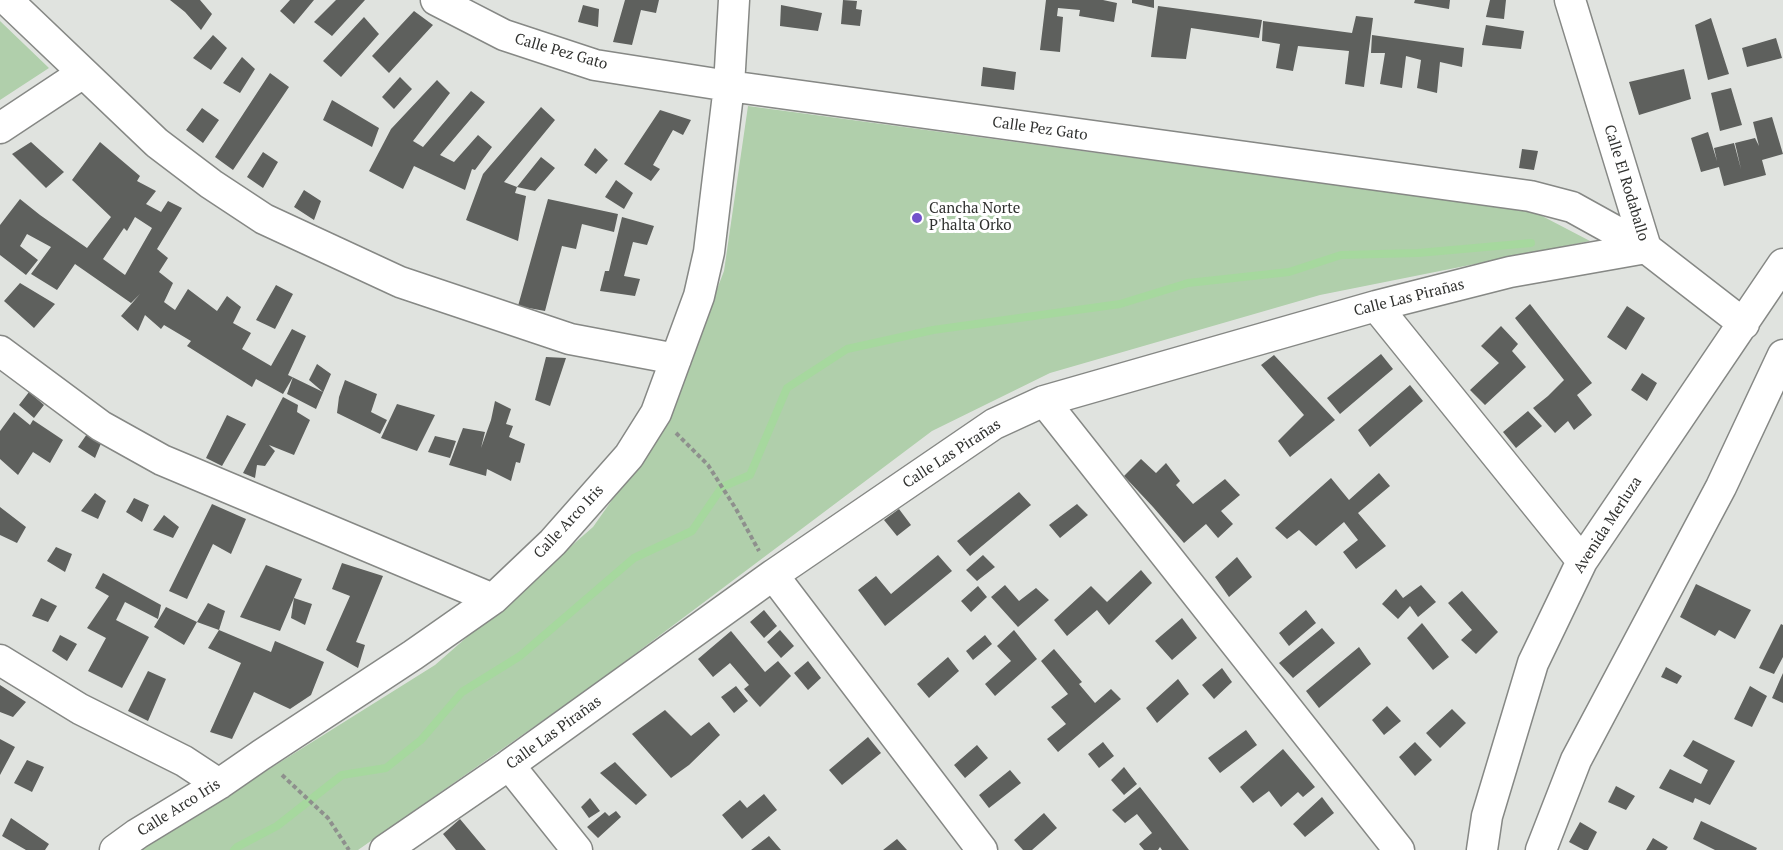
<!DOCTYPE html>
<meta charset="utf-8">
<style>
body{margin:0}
canvas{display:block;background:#e0e3df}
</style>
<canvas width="1783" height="850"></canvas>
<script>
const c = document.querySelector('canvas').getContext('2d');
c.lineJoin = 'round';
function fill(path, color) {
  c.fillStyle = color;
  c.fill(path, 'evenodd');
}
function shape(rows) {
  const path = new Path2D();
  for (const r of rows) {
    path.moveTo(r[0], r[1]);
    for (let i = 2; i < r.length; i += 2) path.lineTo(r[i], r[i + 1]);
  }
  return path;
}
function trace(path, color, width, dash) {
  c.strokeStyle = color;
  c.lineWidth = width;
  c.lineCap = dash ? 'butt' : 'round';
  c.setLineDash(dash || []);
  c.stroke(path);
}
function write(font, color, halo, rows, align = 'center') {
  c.font = font + ' "PT Serif",serif';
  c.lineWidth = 6;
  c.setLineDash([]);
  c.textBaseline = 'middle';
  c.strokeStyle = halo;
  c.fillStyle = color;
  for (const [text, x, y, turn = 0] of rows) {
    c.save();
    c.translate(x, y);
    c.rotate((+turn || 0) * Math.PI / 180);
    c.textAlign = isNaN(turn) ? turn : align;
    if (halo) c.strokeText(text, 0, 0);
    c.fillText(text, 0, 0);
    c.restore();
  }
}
fill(shape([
 [0,21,49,68,0,100],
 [748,106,1357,188,1521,205,1590,241,1320,295,1050,373,932,431,595,684,358,850,140,850,435,665,593,527,665,425,724,271]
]), '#b0cfab');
trace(shape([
 [234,850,237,847,277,826,342,775,386,768,421,740,462,692,520,656,634,558,692,531,722,487,750,475,787,388,847,349,933,330,1120,304,1188,283,1289,272,1341,255,1418,253,1531,243]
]), '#a6d89e', 8);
fill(shape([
 [170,0,200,0,212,14,201,30,185,12],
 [290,0,314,0,294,24,280,11],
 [336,0,365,0,332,36,314,22],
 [625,0,659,0,656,13,641,10,632,45,613,42],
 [843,0,857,1,856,9,862,10,860,26,841,24],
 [1046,0,1103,0,1117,3,1114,22,1079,16,1080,10,1058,8,1057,16,1063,17,1060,52,1040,50],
 [1132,0,1154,0,1154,8,1132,3],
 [1415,0,1450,0,1449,9,1414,3],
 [1490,0,1506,0,1504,19,1486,17],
 [583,5,599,9,598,27,578,22],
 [781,5,822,13,818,31,780,26],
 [1158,6,1262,20,1259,38,1191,28,1186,59,1151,57],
 [414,11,433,25,389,73,372,56],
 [1356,16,1373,18,1364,87,1345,84,1349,51,1298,46,1293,71,1276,68,1280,44,1262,41,1263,21,1352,33],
 [364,17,379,34,341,77,323,61],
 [1711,18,1729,74,1708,80,1695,25],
 [1486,25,1524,31,1521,49,1482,45],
 [213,35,227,48,211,70,193,58],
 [1372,35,1464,48,1462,67,1440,62,1437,93,1417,88,1421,60,1406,56,1402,88,1380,84,1385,53,1371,53],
 [1776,38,1782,58,1747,67,1742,48],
 [242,57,255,69,240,93,223,83],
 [983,67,1016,72,1014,90,981,86],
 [1684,69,1691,99,1639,115,1629,82],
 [270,73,289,87,233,170,215,157],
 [400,77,412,89,394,109,382,97],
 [437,80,450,93,413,141,423,147,471,91,485,102,440,155,454,162,478,135,492,147,475,170,472,169,465,190,414,166,403,189,369,171,391,129],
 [1731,88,1742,125,1720,131,1711,93],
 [332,100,379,128,372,147,323,120],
 [541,107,555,120,504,182,517,187,515,193,526,196,518,241,466,220,483,174],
 [202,108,219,120,203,143,186,130],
 [660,110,691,120,683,135,673,130,653,165,660,169,651,181,624,164],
 [1772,117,1783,154,1762,160,1766,175,1724,186,1719,167,1701,172,1691,138,1708,132,1717,161,1714,148,1734,143,1741,169,1735,143,1755,138,1759,146,1753,122],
 [31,142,64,172,46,188,12,154],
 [100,142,140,176,137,181,156,191,146,204,161,212,168,201,182,208,157,249,168,258,159,272,173,283,164,302,175,310,188,289,217,311,227,296,241,307,233,323,251,333,242,349,271,366,292,329,306,336,288,375,323,392,309,380,317,364,331,374,316,409,287,394,293,377,283,394,256,379,252,387,187,346,191,341,164,325,161,329,145,315,138,331,121,316,140,294,131,303,75,264,57,290,31,274,51,247,27,234,20,246,38,260,26,275,0,255,0,225,20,199,40,215,87,248,111,217,72,180],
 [135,217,152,228,125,275,103,259,124,228,127,231],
 [595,148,608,160,596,174,584,165],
 [1522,149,1538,151,1534,170,1519,168],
 [263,152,278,162,263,188,247,177],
 [541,157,555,168,535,191,517,187],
 [616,180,633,193,624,209,605,197],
 [304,190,321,201,314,220,294,207],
 [548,199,618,214,614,232,582,224,576,249,562,246,545,311,518,306],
 [622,217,654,226,647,245,633,242,624,276,640,279,635,296,600,291,605,271,609,271],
 [20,283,55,304,34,328,4,301],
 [276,285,293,294,275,329,256,320],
 [1530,304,1592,383,1577,395,1592,415,1574,430,1568,421,1555,433,1533,408,1548,396,1564,380,1515,318],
 [1627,306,1645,318,1626,350,1607,337],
 [1501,326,1518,344,1512,351,1526,367,1485,405,1470,390,1499,363,1481,346],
 [1381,354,1393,369,1340,414,1327,398],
 [1274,355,1335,420,1290,457,1278,441,1304,415,1261,365],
 [546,357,566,358,550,406,535,400],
 [1642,373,1657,383,1647,401,1631,390],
 [345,380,377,394,371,412,387,420,380,434,337,413,339,397],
 [1410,385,1423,401,1370,447,1358,430],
 [29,392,44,405,34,418,19,405],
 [283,397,298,405,297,412,310,420,294,455,269,445,275,451,265,466,257,465,255,478,243,473],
 [495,401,511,409,506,424,513,426,509,437,525,444,520,463,516,462,511,481,487,469,486,476,449,465,463,428,485,432,481,448,491,420],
 [397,404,435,415,417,451,381,438],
 [1528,411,1542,426,1516,448,1503,432],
 [14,412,30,425,33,420,63,440,50,463,33,452,18,475,0,459,0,431],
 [227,415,246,424,222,466,206,458],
 [87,434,102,441,95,458,78,447],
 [435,436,456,441,450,458,428,452],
 [1141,459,1156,473,1166,463,1180,481,1176,485,1193,504,1225,479,1240,495,1221,511,1233,524,1218,538,1206,524,1184,543,1153,507,1124,476],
 [1379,473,1390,486,1358,513,1386,546,1356,569,1343,552,1358,540,1344,522,1316,546,1299,530,1287,539,1275,528,1331,478,1349,500],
 [1019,492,1031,505,970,556,957,541],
 [95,493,106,501,98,519,81,511],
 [134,498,149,505,142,522,126,512],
 [212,504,246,519,231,554,213,544,187,599,169,591],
 [1077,504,1088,515,1060,538,1049,525],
 [0,507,26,527,17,543,0,535],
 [899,509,911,525,897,536,884,520],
 [164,515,179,527,173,538,153,530],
 [56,547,72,554,65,572,47,561],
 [938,555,952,571,885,626,858,590,876,576,891,594],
 [983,555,995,567,977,581,966,570],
 [1237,557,1252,577,1229,597,1215,577],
 [342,563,383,576,356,642,365,645,358,668,326,650,350,596,332,589],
 [266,565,302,579,280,631,240,617],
 [1141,570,1152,583,1109,625,1097,610,1067,636,1054,620,1091,586,1107,602],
 [103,573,161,605,158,619,125,602,116,620,149,637,122,688,88,671,106,638,87,628,109,596,95,588],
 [1696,584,1751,610,1735,639,1719,630,1715,636,1680,617],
 [1005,585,1019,601,1036,588,1049,600,1018,627,991,597],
 [1421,585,1436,602,1418,617,1410,606,1398,619,1382,604,1396,589,1403,598],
 [978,586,987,597,971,612,961,601],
 [1462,591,1498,632,1476,654,1461,640,1472,630,1448,603],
 [41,598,57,606,48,622,32,616],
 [294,598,312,604,305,625,291,618],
 [208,603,225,611,219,630,197,622],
 [166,607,197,622,184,645,154,627],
 [764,610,777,626,764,638,750,622],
 [1306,610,1316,623,1289,646,1279,633],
 [1182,618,1197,638,1172,660,1155,641],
 [1422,623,1449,657,1433,670,1407,638],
 [1781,624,1783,625,1783,657,1774,674,1759,668],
 [1322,628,1335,643,1293,678,1279,663],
 [219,630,271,652,275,641,324,662,311,695,290,709,254,692,232,739,210,732,241,663,208,648],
 [780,630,794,646,781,658,767,642],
 [1014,630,1037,659,995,696,985,684,1011,661,997,646],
 [731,631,765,672,778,661,791,676,760,707,744,689,749,685,730,663,713,677,698,659],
 [60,635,77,644,67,661,52,651],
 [985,635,992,644,973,660,966,651],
 [1359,647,1371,664,1319,708,1306,691],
 [1054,649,1082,682,1079,684,1095,703,1111,689,1121,699,1058,752,1047,739,1066,724,1051,707,1068,694,1041,661],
 [948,657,959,671,929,698,917,684],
 [808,661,821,678,808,690,794,673],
 [1666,667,1682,676,1677,684,1661,677],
 [1222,668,1232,682,1214,699,1202,685],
 [148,671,166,679,148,721,128,711],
 [1783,673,1783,703,1772,698],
 [1178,679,1189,694,1157,723,1146,708],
 [0,685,26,702,13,717,0,712],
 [736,686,748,701,734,713,721,697],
 [1750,686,1767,696,1752,727,1734,719],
 [1387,706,1401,721,1384,735,1372,720],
 [1452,709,1466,723,1440,748,1426,733],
 [665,710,691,736,709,722,720,735,689,765,671,778,632,734],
 [1246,730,1257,745,1220,773,1208,758],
 [868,737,881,753,842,785,829,770],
 [0,739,15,747,0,775],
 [1693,740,1735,761,1710,805,1695,798,1693,803,1659,788,1670,769,1701,784,1708,770,1683,756],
 [1103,742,1114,756,1099,768,1088,754],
 [1415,742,1432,760,1415,776,1399,757],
 [977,745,988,758,965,778,954,765],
 [1283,749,1315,787,1303,797,1298,792,1281,807,1269,791,1253,803,1240,787],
 [27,760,44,767,32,792,14,783],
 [615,762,647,795,636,805,600,773],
 [1124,767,1137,784,1124,795,1111,780],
 [1010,770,1021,783,989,808,979,795],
 [1616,786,1635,796,1626,810,1608,802],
 [1140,787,1166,820,1189,850,1162,850,1160,847,1158,850,1144,850,1139,844,1152,833,1137,814,1125,823,1112,810],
 [764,794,777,810,742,839,722,815,740,800,747,808],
 [1322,797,1334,813,1305,837,1293,824],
 [590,798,600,811,589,818,581,807],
 [616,811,621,817,598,838,587,827,605,812,609,816],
 [1044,813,1057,828,1032,850,1023,850,1014,840],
 [11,818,49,844,45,850,26,850,2,836],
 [460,819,486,850,456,850,443,834],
 [1701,821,1757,848,1756,850,1715,850,1693,839],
 [1580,822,1597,832,1588,850,1584,850,1569,842],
 [769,836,781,850,751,850],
 [1653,838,1668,847,1666,850,1646,850],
 [897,839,907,850,883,850]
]), '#5e605d');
const street = shape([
 [7,0,157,143,211,184,264,219,400,282,570,339,676,359],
 [436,0,504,35,595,65,729,86,1530,196,1572,207,1646,248,1744,324],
 [1570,0,1646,248],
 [0,128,83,73],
 [1376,306,1582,561],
 [0,351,101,426,162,460,493,599],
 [1044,401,1399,850],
 [773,575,982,850],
 [0,660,80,709,184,761,219,784],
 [509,765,577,850],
 [115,850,137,834,219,784,261,755,413,655,493,599,553,542,629,456,656,413,699,296,709,252,729,86,734,0],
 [385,850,509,765,773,575,994,424,1044,401,1376,306,1510,272,1646,248],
 [1482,850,1487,816,1533,663,1582,561,1783,264],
 [1541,850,1576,760,1721,487,1783,355]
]);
trace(street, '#868885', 33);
trace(shape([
 [676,433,708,465,736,509,759,551],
 [282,775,328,818,349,850]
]), '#8e908d', 4, [4.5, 3]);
trace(street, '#fff', 30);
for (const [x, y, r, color] of [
 [917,218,6,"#7251cb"]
]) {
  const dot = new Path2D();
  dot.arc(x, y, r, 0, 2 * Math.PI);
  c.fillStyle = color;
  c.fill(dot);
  trace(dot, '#fff', 2);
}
write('15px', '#30312f', '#fff', [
 ["Calle Pez Gato",561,52,16],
 ["Calle Pez Gato",1040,129,8],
 ["Calle El Rodaballo",1626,183,73],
 ["Calle Las Pirañas",1409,298,-14],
 ["Calle Las Pirañas",952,454,-33],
 ["Calle Arco Iris",569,522,-47],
 ["Avenida Merluza",1608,525,-57],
 ["Calle Las Pirañas",554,733,-36],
 ["Calle Arco Iris",179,808,-32]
]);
write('15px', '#30312f', '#fff', [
 ["Cancha Norte",929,209],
 ["P'halta Orko",929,226]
], 'left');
</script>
